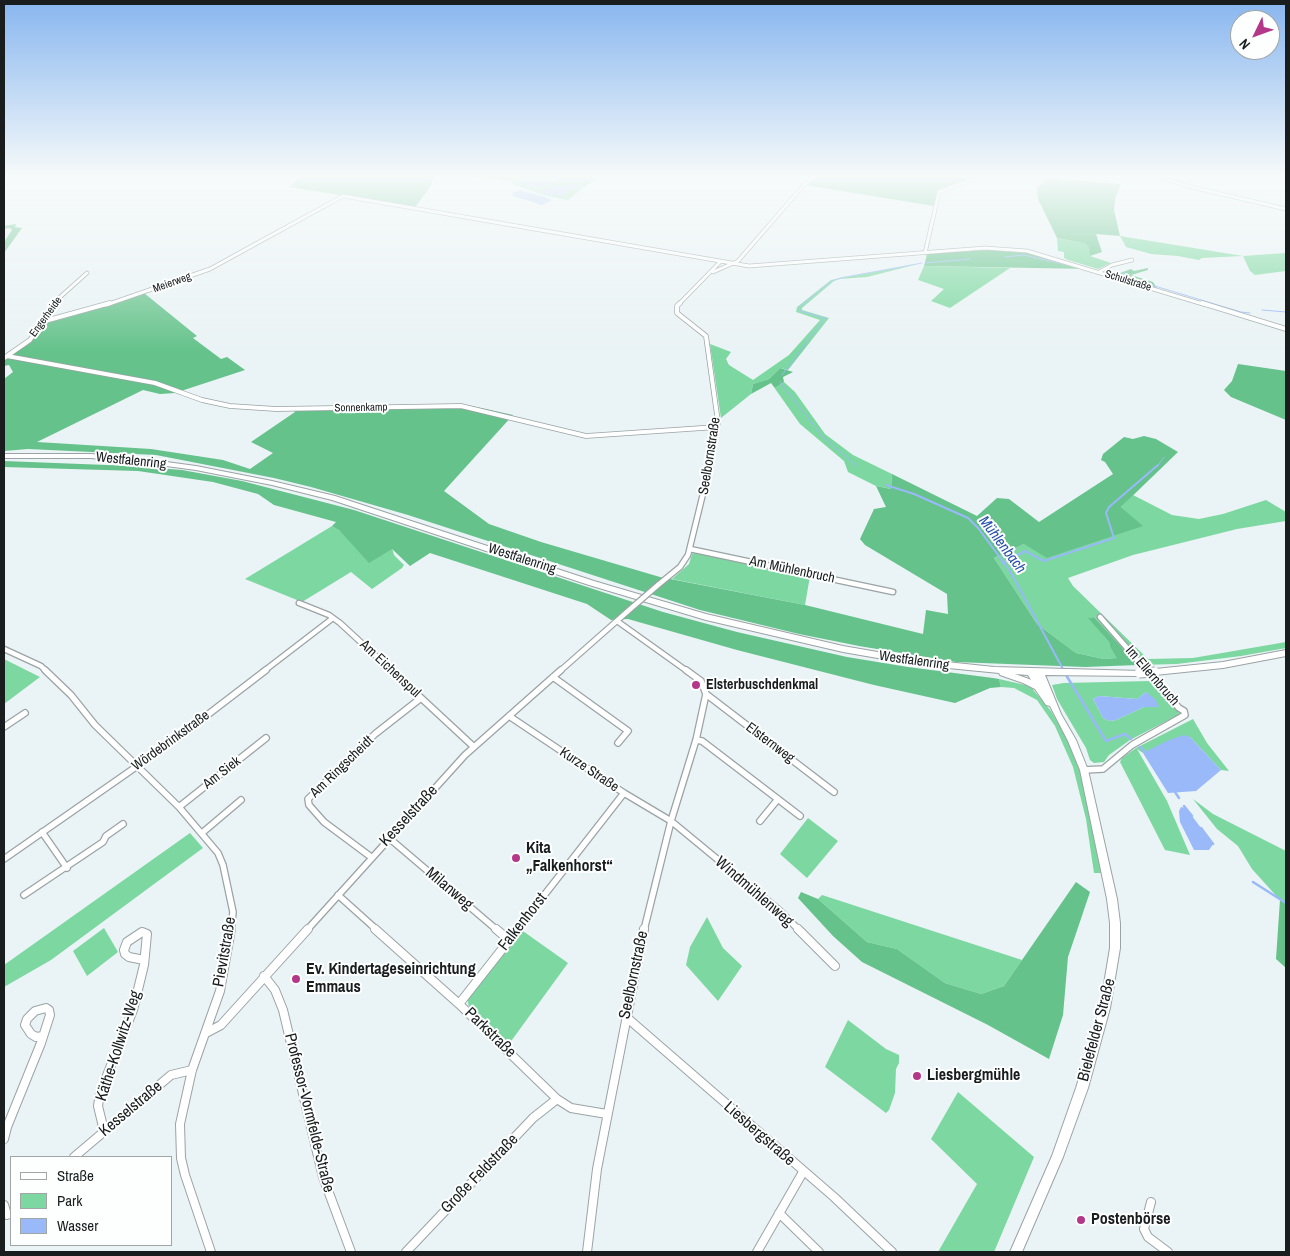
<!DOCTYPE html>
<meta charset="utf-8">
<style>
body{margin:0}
#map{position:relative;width:1290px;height:1256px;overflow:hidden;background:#eaf3f5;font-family:"Archivo Narrow",sans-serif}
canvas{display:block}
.frame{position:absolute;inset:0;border:5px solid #1a1d1e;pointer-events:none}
.legend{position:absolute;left:10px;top:1156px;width:162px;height:90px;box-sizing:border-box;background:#fdffff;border:1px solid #a2a5a5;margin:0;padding:6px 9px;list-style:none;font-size:15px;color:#1a1d1e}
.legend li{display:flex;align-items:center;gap:10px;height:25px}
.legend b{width:25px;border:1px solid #a2a5a5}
.north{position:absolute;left:1230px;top:10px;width:50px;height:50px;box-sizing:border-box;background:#fdffff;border:1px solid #a2a5a5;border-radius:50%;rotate:228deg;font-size:14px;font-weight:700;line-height:20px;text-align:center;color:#1a1d1e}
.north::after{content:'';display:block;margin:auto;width:18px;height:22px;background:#b43889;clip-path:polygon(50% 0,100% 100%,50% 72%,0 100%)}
</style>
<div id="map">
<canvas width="1290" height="1256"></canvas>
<div class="frame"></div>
<ul class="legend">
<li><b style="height:6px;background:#fff"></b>Straße</li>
<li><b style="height:14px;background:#7cd8a0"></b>Park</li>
<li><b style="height:14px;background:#99b9f9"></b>Wasser</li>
</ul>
<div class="north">N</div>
</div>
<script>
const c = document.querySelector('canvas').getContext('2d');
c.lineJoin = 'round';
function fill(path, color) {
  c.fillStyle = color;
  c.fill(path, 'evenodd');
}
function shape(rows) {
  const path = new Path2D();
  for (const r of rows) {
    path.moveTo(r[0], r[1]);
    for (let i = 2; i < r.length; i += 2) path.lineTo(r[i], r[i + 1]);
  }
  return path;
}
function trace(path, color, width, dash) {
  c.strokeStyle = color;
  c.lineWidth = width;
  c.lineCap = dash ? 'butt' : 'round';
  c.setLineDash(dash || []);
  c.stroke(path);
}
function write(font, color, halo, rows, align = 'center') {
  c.font = font + ' "Archivo Narrow",sans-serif';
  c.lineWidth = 4;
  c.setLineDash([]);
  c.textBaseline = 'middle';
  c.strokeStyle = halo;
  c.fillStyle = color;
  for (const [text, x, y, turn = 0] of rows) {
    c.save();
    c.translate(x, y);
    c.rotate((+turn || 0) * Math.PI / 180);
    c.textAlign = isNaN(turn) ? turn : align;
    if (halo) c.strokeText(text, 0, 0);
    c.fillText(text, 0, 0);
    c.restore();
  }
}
fill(shape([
 [464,176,559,176,561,177,552,184,570,184,584,187,568,200,547,196,512,184,511,181],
 [1120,236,1243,256,1286,253,1286,271,1255,275,1250,271,1243,256,1202,258,1199,260,1178,256,1151,254,1126,247],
 [1057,238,1083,243,1088,246,1090,256,1111,263,1098,269,1068,260,1064,258,1064,252,1058,251],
 [922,263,867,277,840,279,834,281,802,308,802,310,829,318,788,370,780,368,769,379,753,384,751,394,721,418,710,344,731,352,726,359,729,365,753,380,789,355,820,320,796,312,797,307,831,280],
 [924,266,1010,268,950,308,931,301,944,289,918,280],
 [784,382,795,392,825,434,853,455,892,474,891,489,876,486,848,472,844,461,800,424,771,383,775,388],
 [1133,495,1172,515,1199,519,1223,514,1266,500,1286,512,1286,521,1237,529,1133,555,1068,578,1073,586,1148,659,1193,658,1286,642,1286,648,1241,656,1177,664,1138,665,1094,617,1089,618,1109,642,1110,647,1118,658,1104,659,1076,653,1037,624,994,558,1024,544,1142,526,1121,507],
 [332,526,340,531,392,548,394,555,404,565,402,568,372,589,351,572,302,602,245,579],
 [695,552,810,576,805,605,672,579,689,564,692,554],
 [4,659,40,677,4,704],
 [999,679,1030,686,1051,711,1065,735,1081,774,1101,873,1094,873,1086,819,1073,767,1055,726,1037,700,1014,688,1001,687],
 [1150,681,1154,683,1180,714,1130,740,1109,755,1104,762,1094,763,1090,760,1086,748,1057,699,1052,685,1064,683],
 [1146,692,1159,707,1144,707,1116,720,1109,721,1103,718,1093,699,1099,696,1137,699],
 [1193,719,1207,743,1229,771,1221,770,1190,737,1143,753,1137,749,1167,801,1190,855,1165,850,1120,762,1122,758,1136,748],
 [1193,799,1213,814,1286,851,1286,904,1280,900,1252,869,1238,846,1217,829],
 [808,818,838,841,807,878,780,854],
 [190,833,203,848,51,960,4,987,4,965],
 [822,895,1022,960,1004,986,981,994,945,983,897,949,867,942,818,899],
 [707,917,723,948,742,966,718,1001,686,965,690,947],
 [104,928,118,952,87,976,73,951],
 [520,929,568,963,509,1044,469,1008,468,1002,468,996],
 [848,1020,886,1049,899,1055,899,1063,896,1069,895,1093,889,1110,886,1113,825,1067],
 [958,1092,1034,1157,994,1252,938,1252,977,1184,931,1139]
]), '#7cd8a0');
fill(shape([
 [300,176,434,176,430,187,415,207,289,187],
 [559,176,595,176,599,178,584,187,570,184,564,186,551,184,560,178],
 [819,176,952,176,972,179,939,191,934,206,805,185],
 [1046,178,1121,184,1115,199,1114,210,1120,236,1096,234,1102,252,1090,256,1088,246,1083,243,1057,238,1038,199,1037,189],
 [16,224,15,227,22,228,4,253,4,242,12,230,10,228,4,229,4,226],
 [986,250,1029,253,1089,269,924,266,927,254],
 [1148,268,1148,270,1131,275,1153,282,1157,288,1115,275,1131,269,1134,271],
 [144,293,197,336,193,338,221,359,227,357,245,370,175,393,160,394,143,390,37,442,151,449,223,460,250,469,273,453,251,442,295,412,294,410,461,404,486,409,513,415,444,491,489,524,541,542,660,577,805,605,923,634,926,610,948,614,947,594,865,545,860,539,874,509,886,507,876,486,891,489,892,474,977,516,997,498,1009,499,1039,522,1113,474,1105,462,1101,460,1103,454,1124,437,1133,439,1144,436,1156,439,1178,452,1121,507,1143,526,1047,558,1024,544,994,558,1037,624,1076,653,1104,659,1117,658,1110,647,1109,642,1088,618,1094,617,1138,665,1085,667,956,662,859,646,799,634,700,610,408,515,311,487,274,478,156,455,28,449,4,451,4,379,13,372,9,365,4,366,4,360,31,341,42,323],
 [1238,364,1286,371,1286,420,1231,397,1224,390,1232,381],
 [780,368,793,372,783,377,784,382,775,388,771,383,751,394,753,384,769,379],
 [4,461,132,466,182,470,242,481,354,510,663,612,737,632,847,657,908,667,993,678,999,679,1001,687,990,688,955,703,874,685,737,650,628,619,611,620,587,604,430,553,410,566,392,549,369,563,340,531,332,526,336,522,274,505,258,494,213,482,138,471,4,467],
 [1076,882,1090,892,1068,957,1063,1015,1049,1059,988,1025,862,962,833,936,798,898,801,892,818,899,867,942,897,949,945,983,981,994,1004,986],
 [1280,900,1286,904,1286,968,1276,959]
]), '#64c28a');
fill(shape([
 [527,176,559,176,561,177,550,184,535,189,515,182],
 [570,184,578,186,562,195,554,196,541,193,543,190,558,185,564,186],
 [519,190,542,196,552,200,542,205,513,196,512,193],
 [1146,692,1155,699,1159,707,1144,707,1116,720,1109,721,1103,718,1093,699,1099,696,1137,699],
 [1184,735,1190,737,1221,770,1196,791,1168,793,1143,753,1169,740],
 [1181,807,1186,808,1213,844,1209,850,1194,850,1180,822,1179,811]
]), '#99b9f9');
trace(shape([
 [1005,257,1023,255,1068,265],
 [925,263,970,259],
 [1124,272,1125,277,1241,312,1250,313],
 [1262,310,1286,312],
 [782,375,825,318,800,311,799,307,820,290,832,281,840,278,922,263],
 [780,382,823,437,857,466],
 [1157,467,1164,457]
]), '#99b9f9', 1);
trace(shape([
 [886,485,914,494,968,518,978,528,1010,571,1064,671],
 [1003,563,1025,551,1044,561,1114,538,1106,513,1109,507,1158,465]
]), '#99b9f9', 2);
trace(shape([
 [1063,670,1106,741,1125,734,1131,739],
 [1140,747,1147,754],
 [1175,792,1179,798],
 [1184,806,1192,816],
 [1201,828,1213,844],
 [1253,882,1286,903]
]), '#99b9f9', 2.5);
const minorFar4 = shape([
 [1158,176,1191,187,1286,209],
 [925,253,939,192,981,176],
 [713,272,738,261,803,186,816,176],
 [1099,272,1112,265,1132,260],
 [54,305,59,298,87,273],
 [106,305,210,269,343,196,749,266,985,248,1027,251,1206,305],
 [678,305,720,262]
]);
const minorFar3 = shape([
 [680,303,677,306,677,313,706,336,718,422,710,467],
 [1202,303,1286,329],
 [45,321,110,303],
 [7,356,155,383,202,400,230,406,276,409,461,406,586,436,717,427],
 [4,358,30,340,55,303]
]);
const minorFar2 = shape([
 [690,549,893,592],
 [658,585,680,567,688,555,710,465],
 [299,603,329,615,340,623,392,671],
 [1100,617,1147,671],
 [617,621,687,671],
 [4,649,41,666,46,671],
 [264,671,333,618],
 [560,671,628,611]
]);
const minorFar1 = shape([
 [45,670,71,695,95,725,179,807,218,853,223,865,233,912,231,930],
 [391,670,474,747],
 [553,677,628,731,618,743],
 [706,694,834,792],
 [509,716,624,793,671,821,779,910,799,930],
 [4,727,25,713],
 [696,740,702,741,800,816],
 [1084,770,1103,769,1132,745,1185,715,1184,711,1179,708,1146,670],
 [179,807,266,738],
 [760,821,778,799],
 [42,832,67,868],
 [202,833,241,800],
 [389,838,497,930],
 [371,857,324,822,309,805,308,799,375,734,421,698],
 [4,859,176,739,266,670],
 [24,895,103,842,106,836,123,824],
 [338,895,377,930],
 [307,930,465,755,561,670],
 [517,930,624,793],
 [644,930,671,821,696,740,706,694,701,681,686,670]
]);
const minor = shape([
 [375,929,459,1004,557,1099,571,1108,607,1114],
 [496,929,509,940],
 [798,929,835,966],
 [264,976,275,990,283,1010,323,1177,351,1252],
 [459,1004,518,929],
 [625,1016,834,1197,892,1252],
 [206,1033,221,1025,308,929],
 [104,1131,98,1106,100,1093,133,1010,144,965,147,934,142,932,127,942,124,950,125,954,129,957,144,960],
 [4,1139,7,1127,41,1043,50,1015,49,1010,46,1008,35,1011,27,1019,25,1025,31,1034,36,1037,43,1036],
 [74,1157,171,1075,192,1070],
 [1151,1202,1144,1229,1148,1237,1168,1252],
 [4,1205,7,1215],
 [779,1213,819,1252],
 [211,1252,185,1175,181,1158,180,1124,192,1070,220,991,231,929],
 [406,1252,533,1118,557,1099],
 [587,1252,597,1169,644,929],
 [757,1252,803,1172]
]);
const secondary = shape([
 [4,454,91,454,144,459,196,466,272,481,335,496,594,581,706,614,843,646,918,659,994,667,1142,671,1143,673,1142,675,1139,676,1045,675,1061,714,1076,740,1088,770,1117,899,1120,923,1120,948,1110,1008,1088,1088,1063,1157,1022,1252,1010,1252,1052,1156,1076,1088,1100,1008,1110,948,1110,923,1107,899,1080,770,1068,741,1050,706,1046,705,1035,689,1023,683,1000,675,999,673,918,665,843,652,706,620,589,585,332,500,272,485,196,470,144,463,91,458,4,458,4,454],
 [1015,674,1028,675,1031,680,1029,679,1015,674],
 [1286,650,1286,656,1223,668,1155,675,1152,674,1151,672,1152,670,1155,669,1223,662,1286,650]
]);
trace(minorFar4, '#9ba3a5', 4.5);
trace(minorFar3, '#9ba3a5', 5.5);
trace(minorFar2, '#9ba3a5', 7);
trace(minorFar1, '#9ba3a5', 8);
trace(minor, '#9ba3a5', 10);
trace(secondary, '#9ba3a5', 2);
trace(minorFar4, '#fff', 3);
trace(minorFar3, '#fff', 4);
trace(minorFar2, '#fff', 4.5);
trace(minorFar1, '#fff', 5.5);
trace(minor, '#fff', 8);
fill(secondary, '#fff');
const minorBridge = shape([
 [628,611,658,585]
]);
const secondaryBridge = shape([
 [1139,673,1155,672]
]);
trace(minorBridge, '#9ba3a5', 7, []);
trace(secondaryBridge, '#9ba3a5', 11, []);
trace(minorBridge, '#fff', 4.5);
trace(secondaryBridge, '#fff', 9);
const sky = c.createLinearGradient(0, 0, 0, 352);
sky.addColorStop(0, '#88b6ef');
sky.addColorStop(0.5, '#f6fafa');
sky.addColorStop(1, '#f6fafa00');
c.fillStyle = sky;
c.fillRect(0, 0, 1290, 352);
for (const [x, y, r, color] of [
 [696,685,5,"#b43889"],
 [516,858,5,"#b43889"],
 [296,979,5,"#b43889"],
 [917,1076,5,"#b43889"],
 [1081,1220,5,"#b43889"]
]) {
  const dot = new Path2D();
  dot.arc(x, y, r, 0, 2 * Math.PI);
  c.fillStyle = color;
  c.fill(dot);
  trace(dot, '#fdffff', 2);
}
write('11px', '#1a1d1e', '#fdffff', [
 ["Schulstraße",1128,281,17],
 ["Meierweg",172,283,-20],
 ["Engerheide",46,317,-54],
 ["Sonnenkamp",361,408,-1]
]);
write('14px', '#1a1d1e', '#fdffff', [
 ["Seelbornstraße",710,456,-81],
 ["Westfalenring",131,461,6],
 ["Westfalenring",522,559,18],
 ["Am Mühlenbruch",792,570,12],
 ["Westfalenring",914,661,8],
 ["Am Eichenspul",390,669,43],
 ["Im Ellernbruch",1152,676,49],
 ["Wördebrinkstraße",171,741,-36],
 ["Elsternweg",770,743,37],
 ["Am Ringscheidt",342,767,-44],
 ["Kurze Straße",589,770,34],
 ["Am Siek",222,773,-38]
]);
write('bold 14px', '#1a1d1e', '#fdffff', [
 ["Elsterbuschdenkmal",706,685]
], 'left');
write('italic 15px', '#274fa9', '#fdffff', [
 ["Mühlenbach",1002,545,53]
]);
write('16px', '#1a1d1e', '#fdffff', [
 ["Kesselstraße",409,816,-47],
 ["Milanweg",449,889,40],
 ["Windmühlenweg",754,892,41],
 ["Falkenhorst",523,922,-52],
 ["Pievitstraße",225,952,-80],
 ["Seelbornstraße",634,975,-78],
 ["Bielefelder Straße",1097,1030,-75],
 ["Parkstraße",490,1033,44],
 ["Käthe-Kollwitz-Weg",119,1046,-72],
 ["Kesselstraße",131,1109,-40],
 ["Professor-Vormfelde-Straße",309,1113,76],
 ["Liesbergstraße",759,1134,41],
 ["Große Feldstraße",480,1174,-46]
]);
write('bold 16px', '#1a1d1e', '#fdffff', [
 ["Kita",526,849],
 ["„Falkenhorst“",526,867],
 ["Ev. Kindertageseinrichtung",306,970],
 ["Emmaus",306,988],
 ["Liesbergmühle",927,1076],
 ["Postenbörse",1091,1220]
], 'left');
</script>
